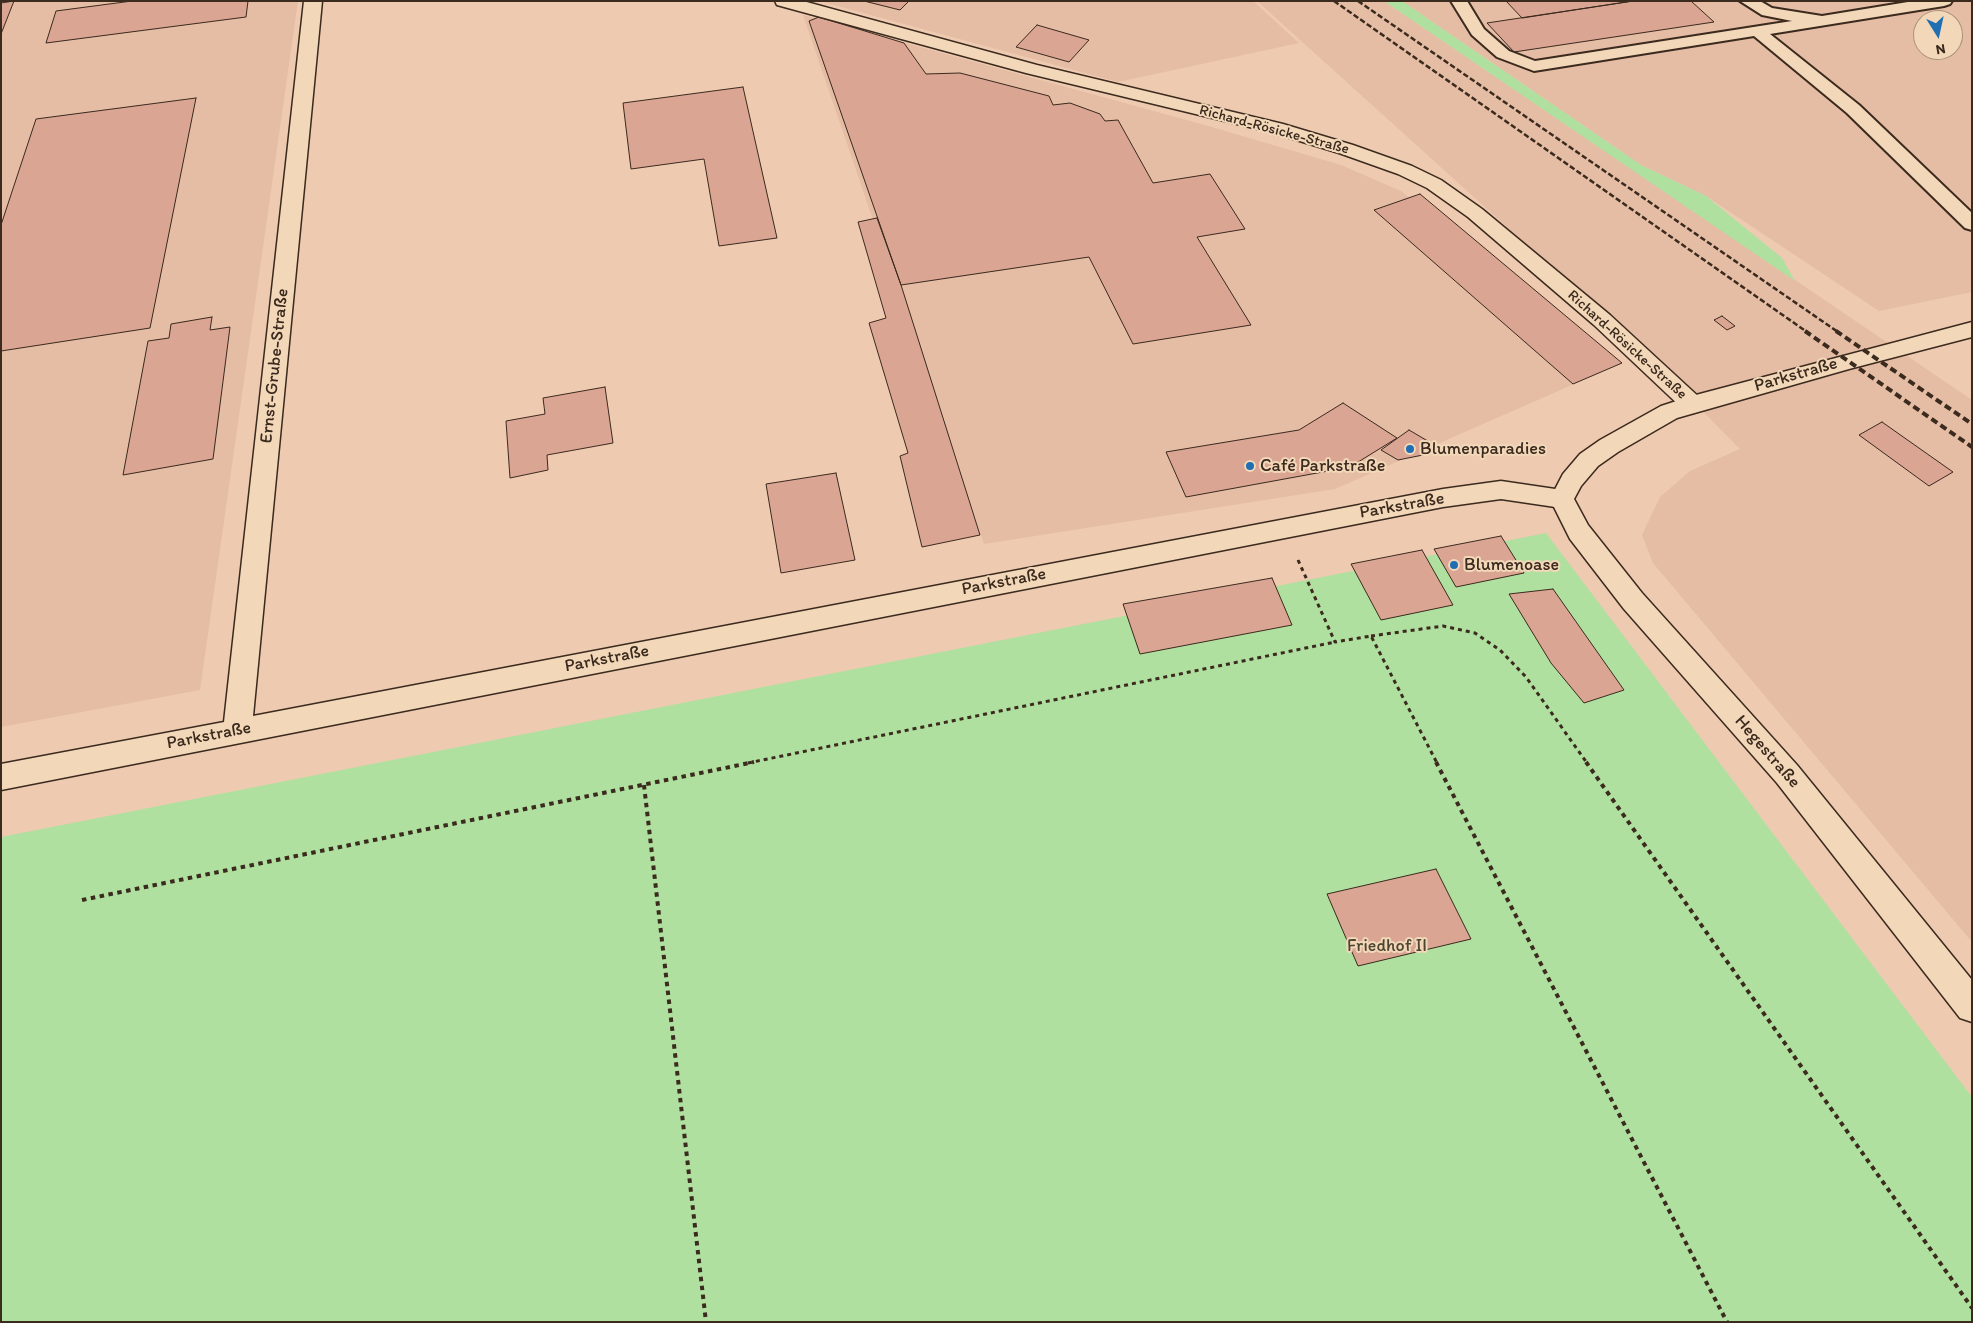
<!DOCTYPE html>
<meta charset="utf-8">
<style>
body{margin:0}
#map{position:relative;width:1973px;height:1323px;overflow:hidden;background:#eecab0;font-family:Itim,sans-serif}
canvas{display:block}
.frame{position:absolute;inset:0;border:2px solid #3b2a1e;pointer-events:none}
.north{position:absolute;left:1913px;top:10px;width:50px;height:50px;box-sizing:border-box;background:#f2d7b9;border:1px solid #a9927b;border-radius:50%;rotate:170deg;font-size:14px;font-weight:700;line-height:20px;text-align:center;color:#3b2a1e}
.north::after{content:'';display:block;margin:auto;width:18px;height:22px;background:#1f6fb2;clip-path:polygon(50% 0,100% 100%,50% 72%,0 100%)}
</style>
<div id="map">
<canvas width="1973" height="1323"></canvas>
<div class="frame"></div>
<div class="north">N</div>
</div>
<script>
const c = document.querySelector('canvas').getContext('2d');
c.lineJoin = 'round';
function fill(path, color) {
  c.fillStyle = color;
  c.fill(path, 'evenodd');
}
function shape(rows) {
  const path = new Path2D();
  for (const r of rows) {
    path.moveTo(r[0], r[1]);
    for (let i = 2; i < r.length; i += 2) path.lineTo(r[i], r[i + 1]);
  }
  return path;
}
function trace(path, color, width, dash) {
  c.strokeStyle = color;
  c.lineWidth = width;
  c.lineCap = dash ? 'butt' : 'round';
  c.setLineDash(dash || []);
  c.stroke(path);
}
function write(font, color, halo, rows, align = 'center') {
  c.font = font + ' Itim,sans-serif';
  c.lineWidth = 4;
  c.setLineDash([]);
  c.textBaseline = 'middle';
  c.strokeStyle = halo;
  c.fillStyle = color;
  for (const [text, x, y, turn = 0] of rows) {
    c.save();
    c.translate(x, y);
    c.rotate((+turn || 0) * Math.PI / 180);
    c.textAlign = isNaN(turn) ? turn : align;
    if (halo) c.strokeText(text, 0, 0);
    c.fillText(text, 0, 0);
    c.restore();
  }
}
fill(shape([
 [1,1,298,1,200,690,1,727],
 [819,1,1253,1,1299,43,1118,82],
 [1257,1,1384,1,1972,400,1972,942,1653,563,1642,535,1660,497,1690,471,1740,449,1632,340],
 [1402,1,1972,1,1972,292,1879,311,1706,196,1641,165],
 [1923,20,1953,20,1953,50,1923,50],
 [803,15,1205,125,1341,165,1401,191,1622,363,1335,489,984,544]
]), '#e5bca4');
fill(shape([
 [1384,1,1402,1,1641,165,1706,196,1782,258,1795,281],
 [1546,533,1972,1097,1972,1322,1,1322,1,837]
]), '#b0e09f');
const building = shape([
 [14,1,1,34,1,3,14,1],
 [132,1,248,1,246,17,46,43,56,11,132,1],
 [864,1,909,1,900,10,864,1],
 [1506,1,1633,1,1522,18,1506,1],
 [1633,1,1691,1,1714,22,1514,52,1487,23,1633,1],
 [819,17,904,43,926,74,960,73,1049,96,1053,105,1070,103,1100,114,1105,121,1118,120,1153,183,1210,174,1245,229,1197,237,1251,325,1133,344,1089,257,901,285,809,21,819,17],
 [1037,25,1089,40,1069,62,1016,47,1037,25],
 [743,87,777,238,719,246,704,159,631,169,623,103,743,87],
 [196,98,150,328,1,351,1,225,36,119,196,98],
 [1420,194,1622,363,1573,384,1374,210,1420,194],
 [877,218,901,285,980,535,922,547,900,456,908,453,869,323,886,318,858,222,877,218],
 [1722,316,1735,326,1727,330,1714,320,1722,316],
 [212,317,210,330,230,327,213,459,123,475,148,341,169,338,171,324,212,317],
 [605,387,613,443,547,455,548,470,510,478,506,421,545,414,543,398,605,387],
 [1343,403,1397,438,1350,467,1186,497,1166,452,1299,430,1343,403],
 [1882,422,1953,472,1929,486,1859,435,1882,422],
 [1409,430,1438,447,1423,455,1398,460,1381,450,1409,430],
 [836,473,855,560,781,573,766,484,836,473],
 [1501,536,1524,573,1456,587,1434,549,1501,536],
 [1422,550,1453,605,1381,620,1351,564,1422,550],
 [1272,578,1292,625,1140,654,1123,604,1272,578],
 [1553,589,1624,690,1584,703,1551,663,1509,594,1553,589],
 [1436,869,1471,939,1358,966,1327,894,1436,869]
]);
fill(building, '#daa593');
trace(building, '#3b2a1e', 1);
const service = shape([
 [1451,1,1467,1,1484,29,1509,51,1535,61,1792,21,1762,15,1740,1,1760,1,1772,8,1822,16,1914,1,1952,1,1950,4,1944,6,1770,34,1859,105,1972,213,1972,230,1965,228,1847,113,1754,36,1534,71,1497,57,1472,35,1451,1]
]);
const minor = shape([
 [304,1,322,1,253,716,1443,489,1501,481,1562,490,1571,492,1574,499,1571,506,1562,508,1501,499,1443,507,1,790,1,764,224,722,304,1],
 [775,1,803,1,1037,65,1283,124,1353,145,1412,166,1441,180,1482,209,1610,315,1700,398,1704,404,1700,410,1692,412,1684,410,1594,325,1468,217,1427,188,1398,174,1339,153,1270,132,1026,73,777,5,775,1]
]);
const tertiary = shape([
 [1972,322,1972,337,1849,369,1677,418,1618,452,1598,466,1581,486,1574,499,1588,525,1642,593,1797,765,1972,980,1972,1022,1960,1018,1777,783,1624,609,1570,539,1550,499,1563,474,1580,454,1600,440,1661,406,1692,396,1972,322]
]);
trace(service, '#3b2a1e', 4);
trace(minor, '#3b2a1e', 3);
trace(tertiary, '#3b2a1e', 3);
trace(shape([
 [1298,560,1335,642,1371,636,1437,763],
 [1371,636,1443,626,1475,633,1500,650,1526,677,1587,763],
 [748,763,1335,642]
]), '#3b2a1e', 3, [4, 4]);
trace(shape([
 [1436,762,1727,1322],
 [1586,762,1972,1308],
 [644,785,706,1322],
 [82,900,754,762]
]), '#3b2a1e', 4, [4.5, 4.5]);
fill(service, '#f2d7b9');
fill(minor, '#f2d7b9');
fill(tertiary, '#f2d7b9');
trace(shape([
 [1334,1,1807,332],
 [1358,1,1838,332]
]), '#3b2a1e', 2.5, [5.5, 2.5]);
trace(shape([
 [1805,331,1972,447],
 [1836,331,1972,424]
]), '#3b2a1e', 4, [7, 4]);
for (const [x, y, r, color] of [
 [1410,449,5,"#1f6fb2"],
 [1250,466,5,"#1f6fb2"],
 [1454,565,5,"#1f6fb2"]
]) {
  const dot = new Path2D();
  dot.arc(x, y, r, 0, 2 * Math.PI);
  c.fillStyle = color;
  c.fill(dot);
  trace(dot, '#f2d7b9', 2);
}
write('15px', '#3b2a1e', '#f2d7b9', [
 ["Richard-Rösicke-Straße",1274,130,15],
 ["Richard-Rösicke-Straße",1627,345,42]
]);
write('18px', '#3b2a1e', '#f2d7b9', [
 ["Ernst-Grube-Straße",275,366,-84],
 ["Parkstraße",1796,375,-16],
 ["Parkstraße",1402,506,-10],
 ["Parkstraße",1004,582,-11],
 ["Parkstraße",607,659,-11],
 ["Parkstraße",209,736,-11],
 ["Hegestraße",1767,752,49]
]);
write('18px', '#3b2a1e', '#f2d7b9', [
 ["Blumenparadies",1420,449],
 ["Café Parkstraße",1260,466],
 ["Blumenoase",1464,565]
], 'left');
write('18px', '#4d4531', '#f2d7b9', [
 ["Friedhof II",1387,946]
]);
</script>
